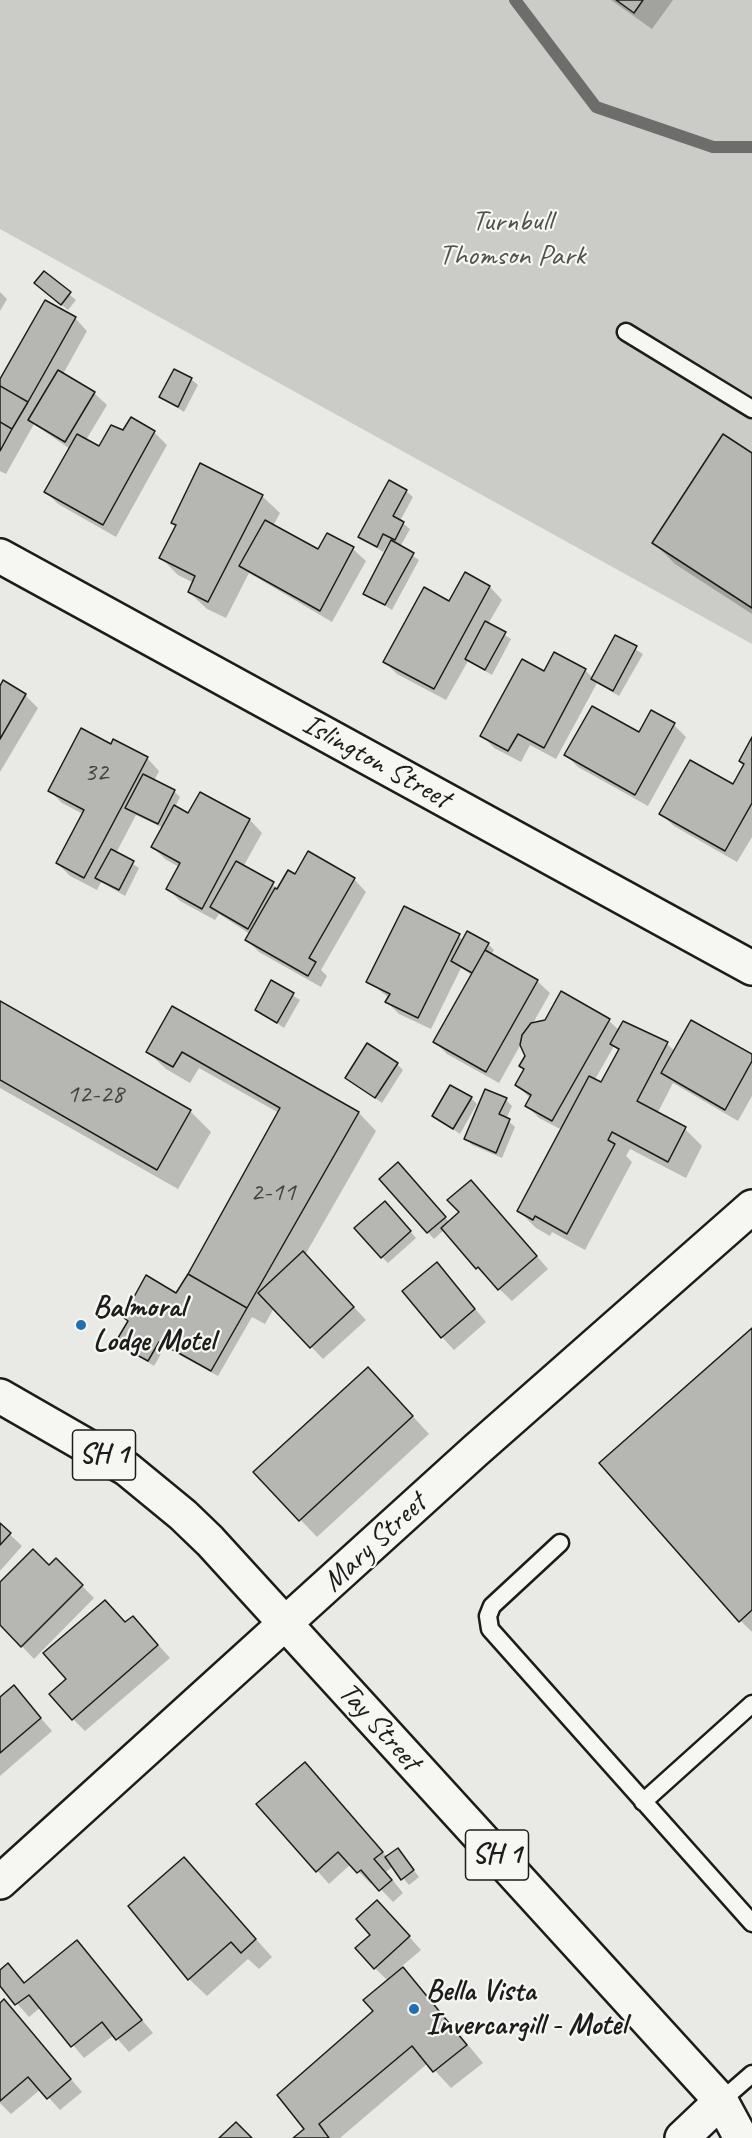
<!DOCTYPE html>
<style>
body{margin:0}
canvas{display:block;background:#e9e9e5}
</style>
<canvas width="752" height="2138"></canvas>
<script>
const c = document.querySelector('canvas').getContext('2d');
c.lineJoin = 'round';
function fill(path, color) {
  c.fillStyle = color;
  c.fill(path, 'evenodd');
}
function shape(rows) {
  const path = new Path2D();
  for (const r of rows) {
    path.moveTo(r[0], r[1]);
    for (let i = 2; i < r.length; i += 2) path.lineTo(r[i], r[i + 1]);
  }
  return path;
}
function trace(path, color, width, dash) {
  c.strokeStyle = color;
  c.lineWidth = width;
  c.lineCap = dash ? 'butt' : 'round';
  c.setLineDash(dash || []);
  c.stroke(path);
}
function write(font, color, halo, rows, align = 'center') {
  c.font = font + ' Caveat,sans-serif';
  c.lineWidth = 4.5;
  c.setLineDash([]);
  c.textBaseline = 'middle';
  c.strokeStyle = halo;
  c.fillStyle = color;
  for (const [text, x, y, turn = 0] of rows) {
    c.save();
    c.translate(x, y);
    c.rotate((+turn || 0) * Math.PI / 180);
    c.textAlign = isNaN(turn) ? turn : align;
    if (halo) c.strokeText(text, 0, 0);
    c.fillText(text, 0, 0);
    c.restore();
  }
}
fill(shape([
 [0,0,752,0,752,644,0,229]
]), '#cbcbc7');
fill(shape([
 [611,0,673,0,652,29],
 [44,273,76,300,68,310,42,289],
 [0,292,7,299,0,311],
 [75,318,87,331,63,374,94,393,107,405,86,440,99,448,123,432,131,419,154,432,167,445,116,537,58,504,46,492,70,449,34,424,6,474,0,471,0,382],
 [191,379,198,385,184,412,161,397],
 [752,455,752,614,675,564,654,543],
 [406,491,413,497,400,521,410,529,400,547,419,560,392,610,365,593,393,541,390,540,383,552,360,537],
 [262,496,280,513,273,526,319,551,328,535,353,549,366,561,332,622,249,573,226,618,207,609,189,592,194,583,178,575,161,558,177,527,172,522],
 [465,574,490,587,502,600,488,624,511,639,492,675,468,661,446,700,397,674,385,662,450,603],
 [615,637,643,654,619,696,597,683,556,759,530,745,521,762,494,748,482,735,544,673,585,670,593,678],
 [4,682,25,695,38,708,0,772,0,688],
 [674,725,686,737,648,806,578,767,566,755],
 [752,740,752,837,737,862,674,826,661,814,733,786,745,765,740,761],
 [111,746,147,758,159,771,154,781,174,791,180,797,175,807,189,815,200,794,250,820,262,833,243,867,279,889,296,876,354,879,366,892,321,970,327,976,321,987,259,952,247,940,250,934,219,914,215,920,180,901,168,889,179,867,165,859,153,847,163,828,136,815,116,853,139,868,125,896,101,882,97,890,70,876,57,863,83,814,62,803,50,791],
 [405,908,464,940,488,944,494,950,491,955,537,981,550,993,532,1025,546,1021,562,993,609,1021,619,1030,623,1023,667,1044,675,1051,752,1056,752,1096,738,1121,673,1083,657,1114,685,1129,702,1146,686,1178,630,1149,626,1156,632,1162,585,1250,552,1232,550,1236,536,1228,519,1211,562,1130,539,1118,527,1106,531,1099,517,1085,525,1070,526,1056,521,1044,499,1083,447,1054,435,1042,473,975,461,968,431,1029,399,1014,387,1002,389,998,368,981],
 [614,1046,619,1051,602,1084,594,1081],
 [272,982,300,1000,284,1028,257,1010],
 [0,1003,190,1111,211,1132,178,1189,0,1088],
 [173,1008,359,1113,376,1131,305,1255,366,1320,323,1359,274,1308,265,1324,252,1317,218,1376,165,1347,154,1366,117,1342,177,1295,279,1113,199,1068,190,1083,166,1069,148,1052],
 [397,1064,403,1070,382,1103,347,1078],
 [471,1098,477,1104,460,1134,434,1116],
 [506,1100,512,1106,506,1119,515,1127,502,1158,472,1145,466,1139],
 [404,1170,449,1222,483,1194,548,1269,512,1301,477,1268,444,1230,434,1239,381,1179],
 [391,1209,416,1238,388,1263,382,1257],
 [449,1277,486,1322,454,1350,442,1337],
 [752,1330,752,1632,740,1620],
 [385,1386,429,1434,317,1537,255,1472],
 [0,1525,22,1546,0,1571],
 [56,1560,94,1598,34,1659,0,1623,0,1584,49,1567],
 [126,1624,145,1630,170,1658,85,1731,73,1719],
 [14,1687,52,1731,0,1776,0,1699],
 [317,1777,387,1857,397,1849,419,1877,409,1885,393,1866,386,1872,403,1893,393,1902,374,1882,371,1884,351,1864,329,1884,258,1804],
 [184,1859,272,1957,259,1969,248,1959,207,1996,189,1979],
 [389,1914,421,1950,401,1967,420,1987,483,2063,451,2088,428,2063,340,2138,296,2138,306,2130,375,2012,388,1981,375,1968,372,1935],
 [77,1942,153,2033,129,2052,114,2035,84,2058,41,2007,29,2017,0,1984,0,1972,8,1965,26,1984],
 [0,2005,16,2014,82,2092,60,2110,41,2089,11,2114,0,2103]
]), '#0003');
trace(shape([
 [515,0,596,107,713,147,752,147]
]), '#6d6d6c', 12);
const building = shape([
 [616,0,643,0,634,13,616,0],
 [44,271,71,292,61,305,34,283,44,271],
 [45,300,76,317,28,402,0,386,0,379,45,300],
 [174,369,192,378,178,407,159,397,174,369],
 [58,370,95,392,65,442,28,420,58,370],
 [0,386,28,402,12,429,0,422,0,386],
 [131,417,155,431,103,525,44,492,77,434,99,446,111,425,123,430,131,417],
 [0,422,12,429,0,451,0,422],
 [723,434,752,453,752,608,652,543,723,434],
 [200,463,263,495,208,602,188,592,195,576,159,558,176,525,171,523,200,463],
 [389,480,407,490,393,516,404,522,395,540,383,534,377,547,358,537,389,480],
 [265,520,318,549,327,533,354,547,320,611,239,566,265,520],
 [391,540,414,553,385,605,363,594,391,540],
 [465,572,490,586,434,689,383,662,424,587,449,601,465,572],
 [485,621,506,632,485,670,465,659,485,621],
 [615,635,637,646,613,691,591,679,615,635],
 [554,652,586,669,544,748,518,734,508,751,480,736,522,659,544,671,554,652],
 [3,680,26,694,0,739,0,686,3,680],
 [592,706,639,732,651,710,675,723,635,795,564,755,592,706],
 [81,728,111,744,113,739,148,757,84,878,56,863,84,810,48,791,81,728],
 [752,737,752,803,725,851,659,814,690,760,733,784,744,764,739,761,752,737],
 [143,774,175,790,158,824,125,808,143,774],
 [200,792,250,819,202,909,166,889,180,863,151,847,174,805,188,813,200,792],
 [111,849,134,861,119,890,95,878,111,849],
 [308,851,355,878,309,958,316,962,308,976,245,940,275,888,277,889,288,870,295,874,308,851],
 [236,861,274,882,248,929,210,907,236,861],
 [404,906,460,934,418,1018,385,1002,390,994,366,982,404,906],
 [467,931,489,943,472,973,451,961,467,931],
 [485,950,538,980,486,1072,433,1042,485,950],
 [271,980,294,993,277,1023,255,1010,271,980],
 [561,991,610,1019,552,1121,525,1106,531,1095,515,1085,524,1069,519,1066,525,1056,520,1045,522,1035,531,1023,545,1020,561,991],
 [0,1001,191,1110,157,1170,0,1080,0,1001],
 [172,1006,359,1112,247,1308,188,1274,280,1108,182,1052,173,1067,146,1052,172,1006],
 [691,1020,752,1054,752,1061,725,1110,661,1073,691,1020],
 [623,1021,668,1042,637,1101,686,1127,668,1162,612,1132,608,1140,615,1144,567,1234,535,1216,533,1220,517,1211,589,1076,601,1082,619,1049,610,1044,623,1021],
 [367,1043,398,1063,375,1098,345,1078,367,1043],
 [450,1085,472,1097,453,1129,432,1116,450,1085],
 [485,1089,507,1098,499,1114,510,1119,496,1153,464,1139,485,1089],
 [398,1162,446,1217,427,1233,379,1179,398,1162],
 [471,1180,537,1256,498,1290,478,1267,476,1269,441,1228,459,1212,447,1200,471,1180],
 [385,1201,411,1231,381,1258,354,1228,385,1201],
 [303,1251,354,1307,310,1348,258,1293,303,1251],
 [437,1262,475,1309,441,1338,402,1291,437,1262],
 [188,1274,247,1308,211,1371,159,1342,148,1361,115,1343,128,1321,123,1317,146,1275,176,1293,188,1274],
 [752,1328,752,1610,739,1622,599,1463,752,1328],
 [368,1367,413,1416,299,1521,253,1472,368,1367],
 [0,1523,11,1533,0,1545,0,1523],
 [33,1549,49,1565,56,1558,83,1585,21,1647,0,1625,0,1582,33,1549],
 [105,1600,125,1622,133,1616,158,1645,72,1720,49,1694,66,1679,43,1653,105,1600],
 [14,1685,41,1718,0,1753,0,1697,14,1685],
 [305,1762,383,1852,374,1859,392,1880,379,1891,361,1870,357,1873,338,1852,316,1872,256,1804,305,1762],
 [398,1848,414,1870,401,1880,385,1857,398,1848],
 [184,1857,256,1939,241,1953,231,1942,188,1980,128,1906,184,1857],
 [377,1900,410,1936,374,1969,355,1948,370,1935,356,1919,377,1900],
 [77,1940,142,2020,116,2040,102,2022,71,2047,29,1995,15,2005,0,1986,0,1970,8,1963,24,1983,77,1940],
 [403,1967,467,2045,433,2072,412,2046,319,2124,329,2138,293,2138,304,2129,277,2095,373,2011,363,2000,403,1967],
 [4,1999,71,2079,47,2099,28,2077,0,2101,0,2003,4,1999],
 [236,2122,252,2138,219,2138,236,2122]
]);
fill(building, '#b6b6b3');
trace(building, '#1c1c1c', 1.5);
const lane = shape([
 [626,332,752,409],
 [560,1543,492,1606,488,1616,490,1629,752,1923],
 [643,1802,752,1704],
 [721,2101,752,2074]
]);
const street = shape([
 [0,556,752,968],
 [0,1882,475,1451,752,1207],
 [682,2138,721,2101]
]);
const highway = shape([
 [0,1396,127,1469,183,1515,210,1541,721,2101,741,2138]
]);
trace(lane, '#1c1c1c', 21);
trace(street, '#1c1c1c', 38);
trace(highway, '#1c1c1c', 38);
trace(lane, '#f6f6f2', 16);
trace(street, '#f6f6f2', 33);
trace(highway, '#f6f6f2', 33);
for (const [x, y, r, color] of [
 [81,1325,6,"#1f6fb2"],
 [414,2009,6,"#1f6fb2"]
]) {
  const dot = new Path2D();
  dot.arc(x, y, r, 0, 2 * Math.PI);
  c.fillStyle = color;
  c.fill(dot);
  trace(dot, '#f6f6f2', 2);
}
write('27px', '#424242', null, [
 ["32",96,773],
 ["12-28",95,1095],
 ["2-11",273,1193]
]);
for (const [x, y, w] of [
 [104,1455,63],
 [497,1855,63]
]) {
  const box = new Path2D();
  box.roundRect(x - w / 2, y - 25, w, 50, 4.5);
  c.fillStyle = '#f6f6f2';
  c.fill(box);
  trace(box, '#1c1c1c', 1.5);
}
write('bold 28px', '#1c1c1c', null, [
 ["SH 1",104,1455],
 ["SH 1",497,1855]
]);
write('30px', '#51514f', '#f6f6f2', [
 ["Turnbull",512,222],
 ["Thomson Park",512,256]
]);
write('30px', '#1c1c1c', '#f6f6f2', [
 ["Islington Street",376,762,29],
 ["Mary Street",375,1543,-43],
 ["Tay Street",379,1727,48]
]);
write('bold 30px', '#1c1c1c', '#f6f6f2', [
 ["Balmoral",93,1308],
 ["Lodge Motel",93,1342],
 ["Bella Vista",426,1992],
 ["Invercargill - Motel",426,2026]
], 'left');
</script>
